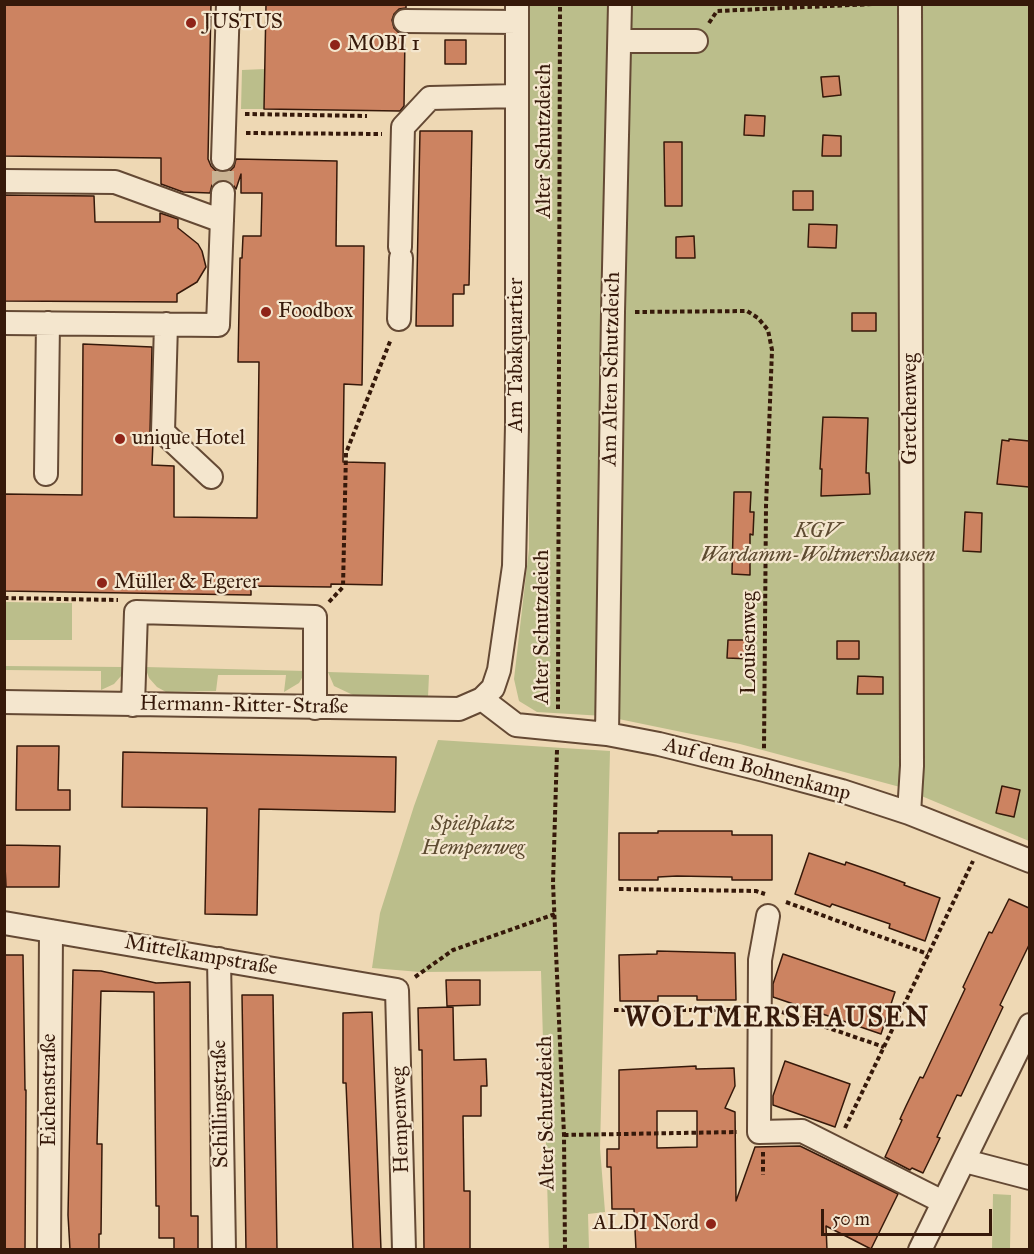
<!DOCTYPE html>
<meta charset="utf-8">
<style>
body{margin:0}
#map{position:relative;width:1034px;height:1254px;overflow:hidden;background:#eed8b4;font-family:"IM FELL Great Primer",serif}
canvas{display:block}
.frame{position:absolute;inset:0;border:6px solid #36190a;pointer-events:none}
.scale{position:absolute;left:821px;top:1209px;width:171px;height:27px;box-sizing:border-box;border:3px solid #36190a;border-top:0;padding-left:8px;font-size:18px;line-height:21px;white-space:nowrap;color:#36190a;-webkit-text-stroke:4px #f4e6ce;paint-order:stroke}
</style>
<div id="map">
<canvas width="1034" height="1254"></canvas>
<div class="frame"></div>
<div class="scale">50 m</div>
</div>
<script>
const c = document.querySelector('canvas').getContext('2d');
c.lineJoin = 'round';
function fill(path, color) {
  c.fillStyle = color;
  c.fill(path, 'evenodd');
}
function shape(rows) {
  const path = new Path2D();
  for (const r of rows) {
    path.moveTo(r[0], r[1]);
    for (let i = 2; i < r.length; i += 2) path.lineTo(r[i], r[i + 1]);
  }
  return path;
}
function trace(path, color, width, dash) {
  c.strokeStyle = color;
  c.lineWidth = width;
  c.lineCap = dash ? 'butt' : 'round';
  c.setLineDash(dash || []);
  c.stroke(path);
}
function write(font, color, halo, rows, align = 'center') {
  c.font = font + ' "IM FELL Great Primer",serif';
  c.lineWidth = 4.5;
  c.setLineDash([]);
  c.textBaseline = 'middle';
  c.strokeStyle = halo;
  c.fillStyle = color;
  for (const [text, x, y, turn = 0] of rows) {
    c.save();
    c.translate(x, y);
    c.rotate((+turn || 0) * Math.PI / 180);
    c.textAlign = isNaN(turn) ? turn : align;
    if (halo) c.strokeText(text, 0, 0);
    c.fillText(text, 0, 0);
    c.restore();
  }
}
fill(shape([
 [529,5,1029,5,1029,841,900,787,740,744,604,716,537,712,519,701,514,679,529,549],
 [265,69,264,109,241,109,242,70],
 [5,602,72,603,72,640,5,640],
 [5,666,122,667,121,676,114,684,101,690,101,671,5,670],
 [145,667,306,671,299,683,284,692,286,675,218,675,216,691,166,692,157,687,149,678],
 [328,672,429,675,428,697,353,695,334,686],
 [438,740,610,751,600,1148,605,1212,588,1214,589,1249,549,1249,541,971,420,972,372,968,380,913,414,806],
 [993,1194,1011,1195,1010,1249,992,1249]
]), '#bbbe8b');
const building = shape([
 [4,4,211,4,208,159,211,166,216,171,223,172,230,171,234,167,236,159,337,161,336,246,364,246,362,385,344,384,343,462,385,463,382,585,331,584,331,587,251,586,251,595,4,591,4,494,82,495,83,344,152,347,150,432,153,441,152,465,174,466,174,517,257,518,259,362,238,362,240,258,242,258,243,236,261,236,262,193,241,193,241,174,236,189,231,182,223,180,217,181,212,185,210,193,183,192,161,184,161,158,4,156,4,4],
 [266,4,406,4,406,8,399,9,394,14,392,20,394,28,399,33,405,34,404,106,400,111,264,109,266,4],
 [445,40,466,40,466,64,445,64,445,40],
 [839,76,841,95,823,97,821,77,839,76],
 [745,115,765,116,764,136,744,135,745,115],
 [420,131,472,131,469,285,464,285,464,294,453,294,453,326,416,326,420,131],
 [823,135,841,136,841,156,822,156,823,135],
 [664,142,682,142,682,206,665,206,664,142],
 [793,191,813,191,813,210,793,210,793,191],
 [4,195,94,196,95,222,160,222,160,213,178,219,178,228,198,244,202,251,206,267,197,282,177,294,177,302,4,301,4,195],
 [809,224,837,225,836,248,808,247,809,224],
 [694,236,695,258,676,258,676,237,694,236],
 [852,313,876,313,876,331,852,331,852,313],
 [823,417,868,418,866,473,869,473,870,494,821,496,822,469,820,469,823,417],
 [1009,439,1029,441,1029,487,997,484,1002,440,1009,441,1009,439],
 [734,492,751,492,750,512,754,512,753,535,750,534,750,575,732,574,734,492],
 [965,512,982,513,981,552,963,551,965,512],
 [728,640,752,640,752,659,727,658,728,640],
 [837,641,859,641,859,659,837,659,837,641],
 [858,676,883,677,883,694,857,694,858,676],
 [17,746,59,746,58,790,70,790,70,810,16,810,17,746],
 [123,752,396,757,395,812,259,809,257,915,205,914,207,808,122,807,123,752],
 [1002,786,1020,790,1014,817,996,813,1002,786],
 [658,831,732,831,732,835,772,835,772,880,732,880,732,877,677,876,658,877,658,880,619,880,619,833,658,833,658,831],
 [4,845,60,846,59,887,6,887,4,845],
 [809,853,845,865,846,862,875,872,905,883,904,885,940,898,925,941,889,928,890,924,832,904,830,907,795,894,809,853],
 [1009,899,1029,908,1029,945,1000,1005,1003,1007,961,1096,957,1095,937,1137,940,1138,923,1173,912,1168,910,1170,885,1157,902,1120,900,1119,906,1106,920,1077,923,1078,965,989,963,987,989,932,992,933,1009,899],
 [657,951,735,953,736,1000,697,1000,697,996,658,996,658,1001,620,1001,619,955,657,954,657,951],
 [783,954,895,992,881,1034,773,997,773,984,783,954],
 [4,955,23,955,25,1090,26,1090,25,1250,4,1250,4,955],
 [73,970,101,971,156,983,190,982,191,1216,198,1216,198,1250,174,1250,174,1238,159,1238,159,1206,156,1206,154,992,101,991,97,1144,102,1144,101,1234,99,1234,99,1250,70,1250,68,1215,73,970],
 [446,980,480,980,480,1005,447,1006,446,980],
 [242,995,273,995,277,1250,246,1250,242,995],
 [453,1007,454,1060,486,1059,487,1086,481,1086,481,1116,463,1116,464,1191,470,1191,470,1250,424,1250,422,1050,419,1050,418,1008,453,1007],
 [372,1012,381,1250,353,1250,346,1083,343,1083,343,1013,372,1012],
 [785,1061,850,1084,835,1127,773,1105,773,1096,785,1061],
 [696,1066,696,1069,734,1068,735,1086,725,1108,735,1112,736,1201,755,1147,800,1146,898,1194,871,1249,826,1226,827,1250,636,1250,634,1209,612,1209,611,1167,607,1167,607,1149,619,1149,619,1070,696,1066],
 [657,1111,697,1111,697,1147,657,1148,657,1111]
]);
fill(building, '#cc8361');
trace(building, '#36190a', 1.5);
trace(shape([
 [223,193,223,159]
]), '#c9b292', 22, [22, 11]);
const minor = shape([
 [405,21,517,22],
 [620,41,696,41],
 [223,159,228,4],
 [4,181,115,182,222,221],
 [400,247,403,127,430,98,517,96],
 [399,319,401,258],
 [4,323,218,325,223,193],
 [166,324,163,432,211,477],
 [46,474,48,323],
 [482,699,516,725,607,734,659,744,764,770,842,791,909,813,1030,861],
 [4,702,459,709,482,699,493,688,499,670,514,566,517,425,517,4],
 [133,705,136,612,315,617,315,708],
 [607,734,613,312,620,4],
 [909,813,912,766,910,4],
 [768,916,760,960,759,1132,802,1131,943,1202],
 [4,923,397,990,404,1250],
 [219,959,224,1250],
 [965,1161,1030,1178],
 [49,1250,51,931],
 [920,1250,1030,1025]
]);
trace(minor, '#644934', 26);
trace(shape([
 [709,23,717,11,874,4],
 [245,114,367,116],
 [246,133,382,134],
 [635,312,747,311,758,318,768,330,772,350,766,506,764,749],
 [4,598,118,600],
 [329,602,343,587,346,453,391,339],
 [558,709,560,4],
 [557,750,553,883,564,1135,565,1250],
 [619,889,756,891,765,894],
 [786,902,928,954],
 [415,977,453,950,555,914],
 [614,1010,739,1010],
 [782,1012,884,1047],
 [845,1128,973,861],
 [564,1135,737,1132],
 [763,1152,763,1175]
]), '#36190a', 4, [4.5, 3]);
trace(minor, '#f4e6ce', 22);
for (const [x, y, r, color] of [
 [191,23,6,"#8f2418"],
 [335,45,6,"#8f2418"],
 [266,312,6,"#8f2418"],
 [120,439,6,"#8f2418"],
 [102,583,6,"#8f2418"],
 [711,1224,6,"#8f2418"]
]) {
  const dot = new Path2D();
  dot.arc(x, y, r, 0, 2 * Math.PI);
  c.fillStyle = color;
  c.fill(dot);
  trace(dot, '#f4e6ce', 2);
}
write('21px', '#36190a', '#f4e6ce', [
 ["JUSTUS",203,23],
 ["MOBI 1",347,45],
 ["Foodbox",278,312],
 ["unique Hotel",132,439],
 ["Müller & Egerer",114,583],
 ["ALDI Nord",699,1224,"right"]
], 'left');
write('21px', '#36190a', '#f4e6ce', [
 ["Alter Schutzdeich",545,141,-90],
 ["Am Tabakquartier",517,355,-90],
 ["Am Alten Schutzdeich",612,369,-89],
 ["Gretchenweg",911,409,-90],
 ["Alter Schutzdeich",543,627,-90],
 ["Louisenweg",750,643,-90],
 ["Hermann-Ritter-Straße",244,706,1],
 ["Auf dem Bohnenkamp",757,770,15],
 ["Mittelkampstraße",201,956,10],
 ["Eichenstraße",50,1090,-90],
 ["Schillingstraße",221,1104,-91],
 ["Alter Schutzdeich",547,1113,-91],
 ["Hempenweg",401,1120,-92]
]);
write('italic 21px', '#5e4b31', '#f4e6ce', [
 ["KGV",818,532],
 ["Wardamm-Woltmershausen",818,556],
 ["Spielplatz",473,825],
 ["Hempenweg",473,849]
]);
c.letterSpacing = '1.5px';
write('bold 27px', '#36190a', '#f4e6ce', [
 ["WOLTMERSHAUSEN",777,1019]
]);
c.letterSpacing = '0px';
</script>
